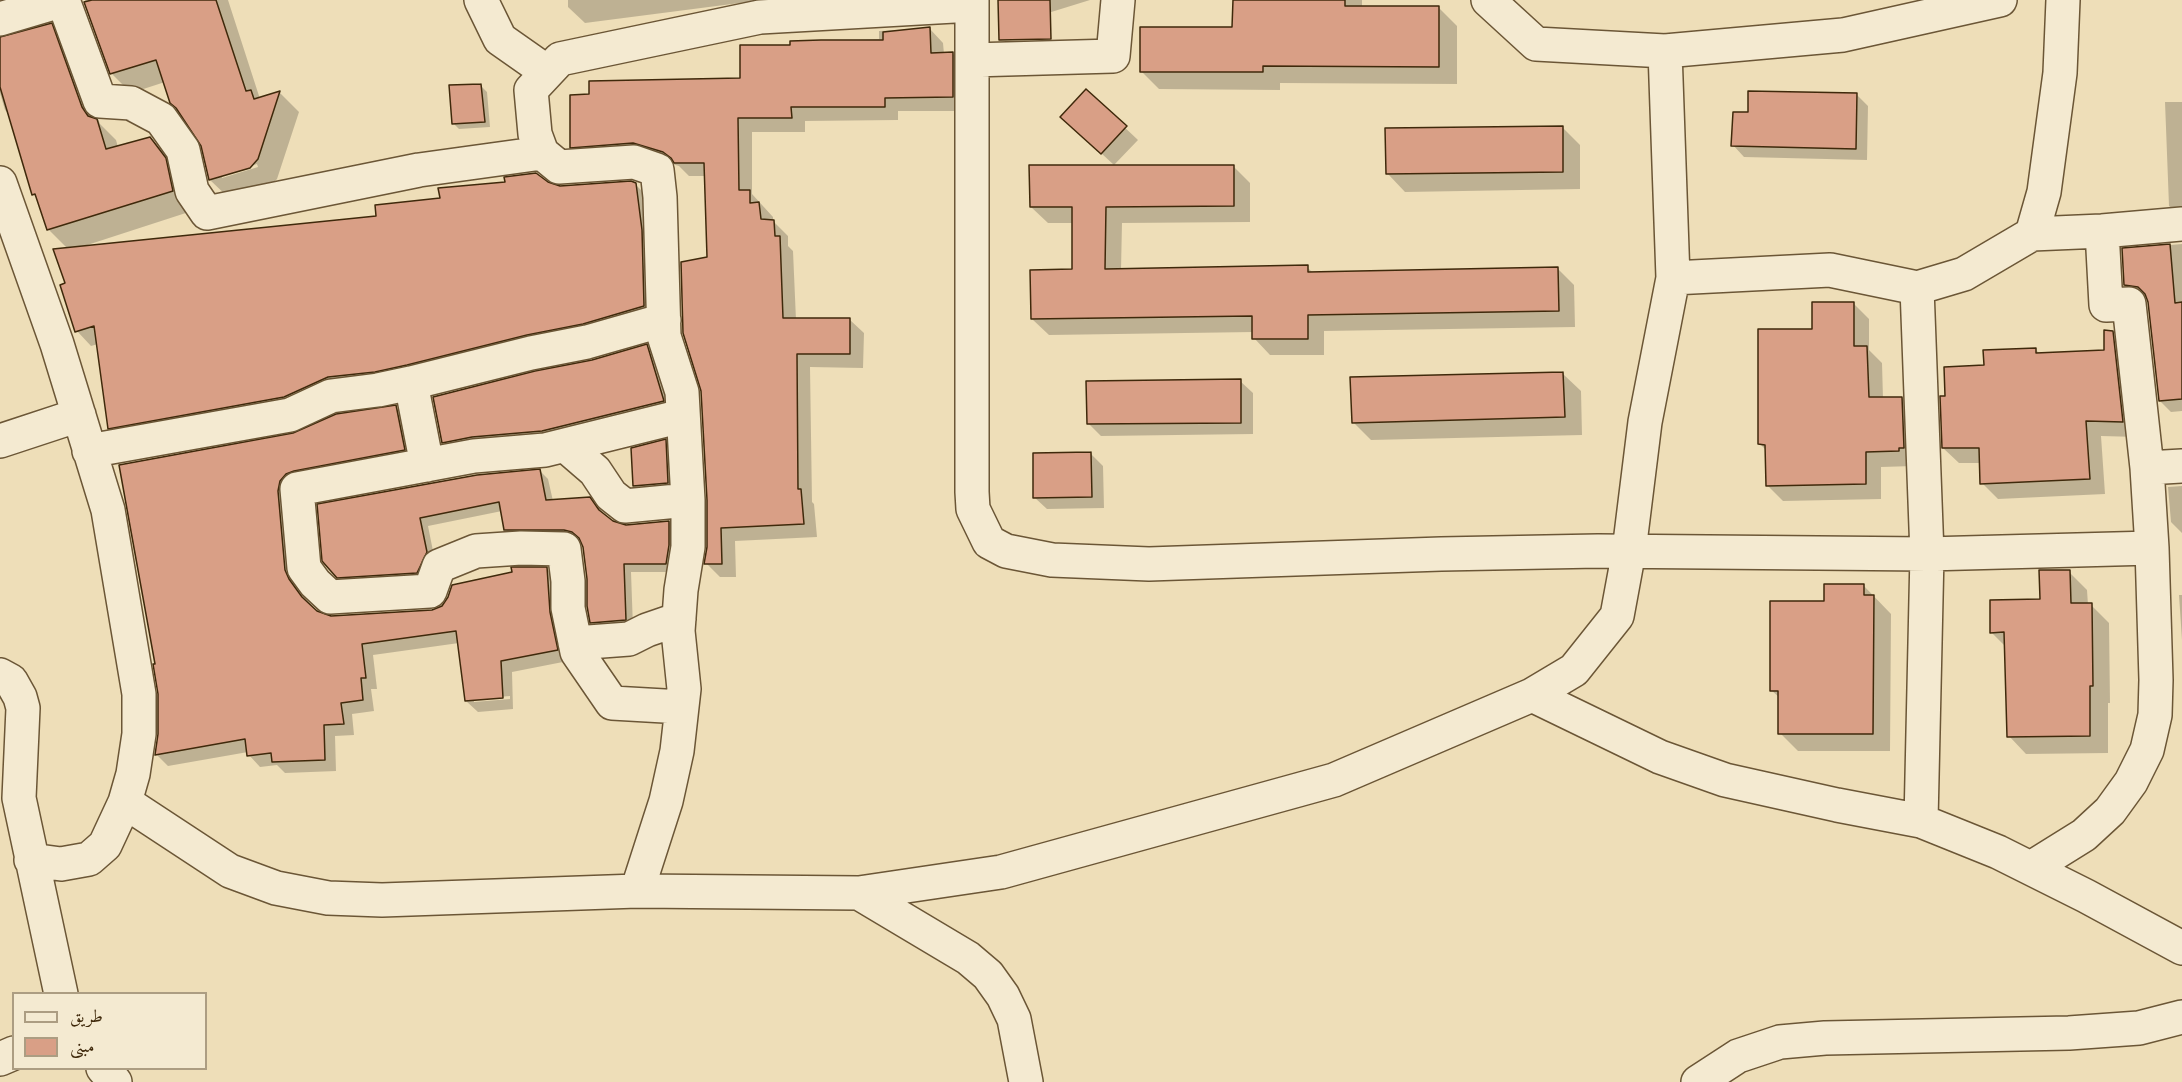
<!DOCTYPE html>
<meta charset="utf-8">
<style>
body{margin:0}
#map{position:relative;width:2182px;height:1082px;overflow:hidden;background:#eedeb8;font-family:Alegreya,Amiri,serif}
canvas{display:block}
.legend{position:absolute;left:12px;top:992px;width:195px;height:78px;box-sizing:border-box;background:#f4ead1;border:2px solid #ac9d82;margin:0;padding:8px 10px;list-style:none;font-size:18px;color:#3f290b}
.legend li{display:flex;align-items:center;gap:12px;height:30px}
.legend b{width:30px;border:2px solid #ac9d82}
</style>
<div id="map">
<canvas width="2182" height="1082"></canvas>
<ul class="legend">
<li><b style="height:8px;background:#f4ead1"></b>طريق</li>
<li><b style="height:16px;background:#d99f86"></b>مبنى</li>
</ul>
</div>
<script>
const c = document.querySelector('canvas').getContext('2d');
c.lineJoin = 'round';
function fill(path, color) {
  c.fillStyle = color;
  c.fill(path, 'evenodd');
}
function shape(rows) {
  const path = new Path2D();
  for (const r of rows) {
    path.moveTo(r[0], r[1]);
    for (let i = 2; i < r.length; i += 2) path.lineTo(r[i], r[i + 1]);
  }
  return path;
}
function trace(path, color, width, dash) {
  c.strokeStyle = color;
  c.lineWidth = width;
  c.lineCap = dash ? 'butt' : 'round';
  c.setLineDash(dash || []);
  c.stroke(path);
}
fill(shape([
 [0,0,18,0,1,35,1,39,51,25,71,44,100,124,116,140,118,147,150,138,170,158,192,211,78,248,378,217,441,199,547,183,560,187,635,184,650,199,658,320,124,442,110,428,98,344,91,346,77,331,67,284,68,249,49,230,38,199,33,194,10,115,5,110,0,93],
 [85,0,228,0,260,99,280,93,299,112,277,179,269,187,230,199,210,180,203,145,165,82,131,93,111,73],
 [257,164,258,167,222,178,222,175],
 [568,0,763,0,585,23,568,7],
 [1000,0,1090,0,1019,22],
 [1234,0,1362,0,1362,8,1439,8,1457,26,1457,84,1280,83,1280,90,1159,89,1141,71,1234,29],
 [930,29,943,43,944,54,953,54,967,68,967,111,898,111,898,120,805,121,805,132,752,132,752,194,773,217,773,221,788,236,788,246,793,251,796,320,850,320,864,333,863,368,810,367,812,502,814,504,817,537,735,541,736,577,720,577,706,563,708,547,709,258,706,176,689,176,679,166,648,157,585,161,571,147,741,79,792,47,792,43,879,39,879,31],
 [481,86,487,92,490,127,459,129,453,123],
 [1086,91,1138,140,1114,165,1075,129],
 [1857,95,1868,106,1867,160,1744,157,1733,145,1749,114],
 [2165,102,2182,102,2182,217,2169,206],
 [1562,127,1580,145,1580,189,1405,192,1388,174],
 [1233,166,1250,183,1250,222,1122,223,1121,270,1307,267,1313,273,1557,268,1574,285,1575,327,1324,331,1324,355,1270,355,1254,338,1254,332,1049,335,1032,319,1074,271,1074,223,1048,223,1031,207],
 [2182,244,2182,411,2171,412,2160,401,2148,298,2137,296,2125,285,2123,249],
 [1853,303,1869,319,1869,350,1882,363,1883,399,1902,398,1917,414,1914,466,1881,467,1881,499,1783,501,1767,485,1766,450,1760,444,1813,331],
 [2112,332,2128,348,2138,437,2101,436,2105,494,1998,499,1982,483,1981,463,1959,463,1943,448,1947,398,1985,367,2035,349,2041,355,2106,352],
 [647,346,659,358,675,413,455,454,443,442,592,362],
 [1563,374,1581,391,1582,435,1371,440,1353,422],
 [1240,381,1253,393,1253,434,1101,436,1088,423],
 [396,407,407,418,415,461,305,481,296,582,300,592,316,612,331,617,432,611,547,569,558,580,568,661,512,672,513,709,478,712,466,701,459,643,373,655,377,689,371,689,374,711,352,714,354,735,335,736,336,771,285,773,277,765,260,767,249,755,248,752,168,766,157,755,159,734,294,435],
 [510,696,510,699,474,702,474,699],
 [665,441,671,447,673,488,640,492,634,486],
 [1091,454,1103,466,1104,508,1047,509,1034,497],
 [540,471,548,479,553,501,589,498,613,522,626,526,669,522,677,531,675,572,631,572,633,628,600,631,592,622,588,579,582,540,574,538,514,538,506,530,502,511,428,526,435,561,425,581,347,586,338,577,319,506],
 [2182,486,2182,533,2171,522,2168,487],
 [2069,572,2087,590,2088,605,2091,605,2109,623,2110,703,2108,703,2108,753,2026,754,2009,736,2006,647,1992,633,2041,601],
 [1863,585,1891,614,1890,751,1798,751,1780,733,1780,698,1771,690,1826,603],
 [2179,595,2182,595,2182,640]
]), '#0003');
const building = shape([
 [92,0,216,0,246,91,251,90,254,99,280,91,258,159,250,168,209,180,201,146,176,108,170,103,156,60,110,74,84,2,92,0],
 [998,0,1050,0,1051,39,999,40,998,0],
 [1233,0,1345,0,1345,6,1439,6,1439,67,1263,66,1263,72,1140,72,1140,27,1232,27,1233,0],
 [52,23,82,107,88,116,97,119,106,149,150,137,166,158,173,191,47,230,35,194,32,195,0,87,0,37,52,23],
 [930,27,931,53,953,52,953,97,885,98,885,107,791,107,792,118,738,118,739,190,750,190,750,203,759,202,761,219,774,220,775,236,780,236,783,318,850,318,850,354,797,354,798,489,801,489,804,524,721,528,722,564,704,564,707,547,707,500,701,391,683,333,681,262,707,257,704,163,674,163,671,158,663,152,633,143,570,148,570,95,589,94,589,81,740,78,740,45,790,45,790,41,821,40,883,40,883,32,930,27],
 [481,84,485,122,452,124,449,85,481,84],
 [1086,89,1127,126,1101,154,1060,117,1086,89],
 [1748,91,1857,93,1856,149,1731,146,1733,112,1748,112,1748,91],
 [1563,126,1563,172,1386,174,1385,128,1563,126],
 [1029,165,1234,165,1234,206,1106,207,1105,269,1308,265,1308,272,1558,267,1559,311,1308,315,1308,339,1252,339,1252,316,1031,319,1030,270,1072,269,1072,207,1030,207,1029,165],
 [536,173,548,182,560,186,631,181,636,183,642,230,644,306,583,324,527,335,407,365,375,372,328,377,284,397,108,429,94,326,75,332,60,285,65,283,53,249,376,216,375,205,440,198,438,188,505,182,504,177,536,173],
 [2170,244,2175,303,2182,302,2182,399,2159,401,2148,302,2145,294,2138,287,2124,285,2122,248,2170,244],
 [1812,302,1854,302,1854,346,1867,346,1869,397,1902,397,1904,448,1899,448,1899,451,1866,452,1866,484,1766,486,1765,445,1758,444,1758,329,1812,329,1812,302],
 [2104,330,2113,331,2123,422,2086,421,2090,479,1980,484,1979,448,1942,448,1940,396,1945,396,1944,367,1984,365,1983,350,2036,348,2036,353,2104,350,2104,330],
 [647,344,664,401,542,431,472,437,442,443,433,397,535,371,592,360,647,344],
 [1563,372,1565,417,1352,423,1350,377,1563,372],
 [1241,379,1241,423,1087,424,1086,381,1241,379],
 [396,405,405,450,294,471,286,474,280,481,278,491,285,570,289,579,302,597,317,611,331,616,432,610,442,606,448,597,452,585,512,572,511,567,547,567,550,612,558,650,501,661,503,698,465,701,456,631,362,644,366,678,361,678,363,700,341,703,344,724,324,725,325,760,272,762,271,753,247,756,245,739,155,755,158,734,158,694,153,664,155,664,119,465,293,433,336,414,396,405],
 [666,439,668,483,633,486,631,448,666,439],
 [1091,452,1092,497,1033,498,1033,453,1091,452],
 [540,469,546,500,590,497,599,510,613,521,626,525,669,521,669,545,666,564,624,564,626,620,590,623,587,606,587,579,583,547,579,538,572,532,564,530,504,530,499,502,420,518,427,552,417,573,337,578,322,561,317,504,477,475,540,469],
 [2039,570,2070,570,2071,603,2092,603,2093,686,2090,686,2090,736,2007,737,2004,632,1990,633,1990,600,2040,599,2039,570],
 [1824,584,1864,584,1864,595,1874,595,1873,734,1778,734,1778,691,1770,691,1770,601,1824,601,1824,584]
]);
fill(building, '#d99f86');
trace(building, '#3f290b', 1.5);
const minor = shape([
 [63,0,100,101,131,103,161,119,183,150,192,191,207,213,419,170,542,153],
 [481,0,500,39,547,72],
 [972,0,972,492,973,509,989,542,1006,551,1052,560,1149,564,1441,554,1598,551,1927,554,2152,548],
 [1488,0,1536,44,1665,51,1843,35,2000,0],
 [0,19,64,0],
 [972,60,1113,56,1118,0],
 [0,183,57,344,108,510,139,694,139,734,133,774,125,802,105,845,89,859,61,864,31,860],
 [2032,234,2044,192,2060,73,2063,0],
 [1673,278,1830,270,1917,288,1964,274,2032,234,2102,231,2182,224],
 [1917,288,1927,554,1921,821],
 [411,383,427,465],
 [682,416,545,450,474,456,297,489,304,568,315,583,330,597,430,591,439,566,476,551,521,548,564,549,568,581,568,608,577,652,612,703,682,707],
 [0,441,79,415],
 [566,446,595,471,611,495,625,506,688,500],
 [89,451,290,415,331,396,378,390,411,383,531,353,587,342,664,320],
 [2147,468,2182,466],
 [575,643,629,639,647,630,679,619],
 [0,675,11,681,20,697,23,708,19,798,61,994],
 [1532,695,1574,670,1617,616,1629,551,1645,422,1673,278,1665,51],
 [125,802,230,871,276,888,328,898,382,900,637,891,859,893,1001,872,1334,780,1532,695,1660,757,1725,780,1837,805,1921,821,1998,852,2086,896,2182,948],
 [2031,868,2084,835,2110,811,2131,782,2147,750,2155,715,2156,680,2152,548,2147,468,2129,304,2106,305,2102,231],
 [637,891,666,801,677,751,684,689,678,631,681,590,688,547,688,500,682,392,664,336,660,197,657,170,634,162,559,167,542,153,535,134,531,90,560,59,760,17,972,5],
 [859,893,968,958,988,975,1003,996,1014,1019,1026,1082],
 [0,1059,14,1053],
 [103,1068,115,1082],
 [1698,1082,1738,1056,1780,1042,1825,1038,2069,1033,2139,1028,2182,1017]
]);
trace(minor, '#6b5636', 36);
trace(minor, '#f4ead1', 33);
</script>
